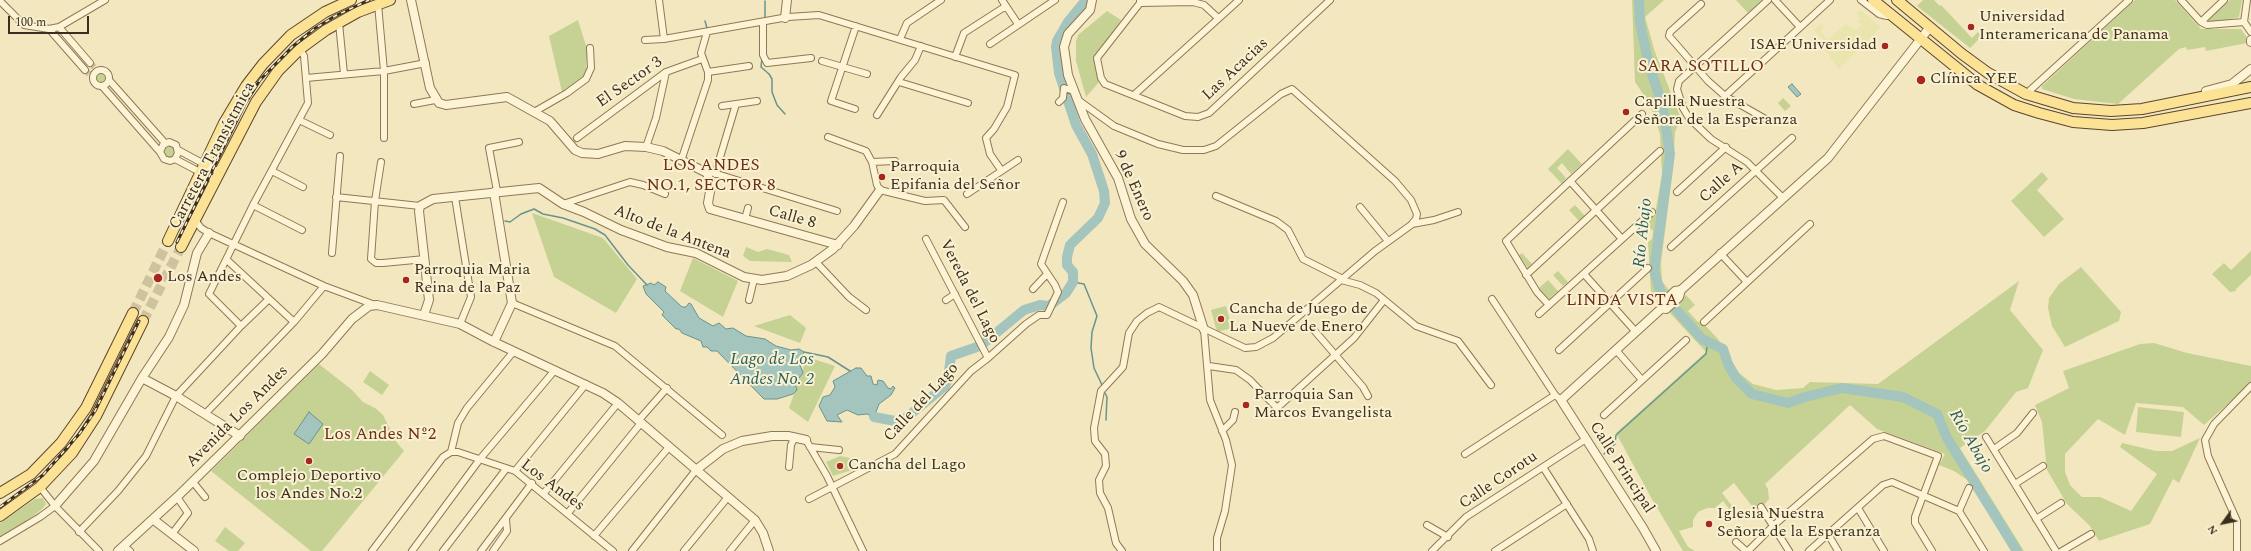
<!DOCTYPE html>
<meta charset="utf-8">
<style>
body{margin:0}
#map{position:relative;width:2251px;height:551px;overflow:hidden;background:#f3e7c0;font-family:Spectral,serif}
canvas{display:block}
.north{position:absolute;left:2203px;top:503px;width:40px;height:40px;-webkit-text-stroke:3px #f9f1d1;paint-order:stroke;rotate:237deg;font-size:11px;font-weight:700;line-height:16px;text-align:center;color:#3c2e1c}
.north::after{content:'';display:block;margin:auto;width:14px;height:18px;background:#3c2e1c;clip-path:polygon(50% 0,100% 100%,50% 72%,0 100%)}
.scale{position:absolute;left:8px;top:16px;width:81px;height:18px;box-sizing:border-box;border:2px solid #3c2e1c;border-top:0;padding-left:5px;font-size:12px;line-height:14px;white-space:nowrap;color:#3c2e1c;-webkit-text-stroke:3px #f9f1d1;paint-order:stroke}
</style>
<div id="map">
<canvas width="2251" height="551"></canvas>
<div class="north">N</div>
<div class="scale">100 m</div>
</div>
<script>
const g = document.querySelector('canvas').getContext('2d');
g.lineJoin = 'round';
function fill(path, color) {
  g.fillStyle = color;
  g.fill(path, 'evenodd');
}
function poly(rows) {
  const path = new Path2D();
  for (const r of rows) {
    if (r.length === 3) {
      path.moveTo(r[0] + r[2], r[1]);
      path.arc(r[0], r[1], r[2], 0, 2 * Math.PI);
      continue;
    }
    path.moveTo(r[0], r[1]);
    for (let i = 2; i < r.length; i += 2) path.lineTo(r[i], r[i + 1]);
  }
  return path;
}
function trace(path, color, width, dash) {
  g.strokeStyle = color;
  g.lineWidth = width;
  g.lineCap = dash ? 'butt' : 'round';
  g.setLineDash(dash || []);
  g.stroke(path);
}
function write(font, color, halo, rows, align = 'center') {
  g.font = font + ' Spectral,serif';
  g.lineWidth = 4;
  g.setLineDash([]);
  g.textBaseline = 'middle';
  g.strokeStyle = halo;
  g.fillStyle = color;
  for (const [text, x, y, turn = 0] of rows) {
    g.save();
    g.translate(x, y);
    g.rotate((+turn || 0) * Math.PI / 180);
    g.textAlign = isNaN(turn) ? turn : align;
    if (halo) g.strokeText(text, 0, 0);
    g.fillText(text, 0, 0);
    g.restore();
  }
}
fill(poly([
 [1860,10,1881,27,1839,69,1824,49,1828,44,1814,30,1821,24,1824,27,1820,31,1828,40,1846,24,1856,30,1862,25,1857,21,1860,18,1856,13]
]), '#eae4ad');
fill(poly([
 [1632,0,1664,0,1645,17,1655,52,1681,119,1675,132,1673,169,1661,263,1662,281,1671,293,1661,302,1651,292,1648,242,1652,239,1653,231,1645,223,1655,214,1662,174,1660,134,1650,104,1635,82],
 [1736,0,1762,0,1748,13],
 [1923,0,1934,0,1940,6,1941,5,1972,38,1978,32,1982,36,1970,48,1917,6],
 [2135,0,2175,0,2201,29,2241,29,2246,36,2247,43,2206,51,2205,47,2187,50,2186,47,2179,49,2118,104,2074,99,2042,89,2042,86],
 [2230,0,2242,0,2239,17,2211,23,2209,21,2208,19],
 [1107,11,1121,20,1095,59,1099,82,1086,97,1076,61,1076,41,1078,35],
 [578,20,587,49,586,74,562,92,549,36],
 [101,79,6],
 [1783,98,1791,106,1785,111,1778,103],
 [170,152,6],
 [1568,149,1582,164,1571,174,1562,163,1557,168,1566,178,1562,184,1548,169],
 [2042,172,2048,179,2037,190,2064,219,2044,237,2011,201],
 [1575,205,1585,216,1579,221,1569,210],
 [532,213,603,238,637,279,616,313,554,277],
 [746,247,758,252,767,249,789,255,792,262,750,261,743,256],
 [2251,251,2251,275,2236,289,2236,291,2230,292,2212,274,2224,263,2231,270],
 [1522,253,1532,264,1528,268,1519,255],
 [693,258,738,281,723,317,680,291],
 [2081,267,2121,312,2119,321,2065,347,2052,326,2048,308,2049,298,2059,284],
 [1558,271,1568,282,1563,286,1553,275],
 [1548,280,1558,291,1549,299,1539,288],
 [2019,281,2010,310,2043,350,2028,388,2016,392,1985,431,1960,448,2024,551,2011,551,1969,481,1954,471,1939,465,1945,454,1877,429,1850,405,1765,484,1768,489,1769,499,1763,506,1752,506,1734,483,1722,493,1736,511,1733,514,1723,501,1715,508,1707,508,1698,512,1693,520,1693,527,1679,531,1688,547,1695,551,1683,551,1653,501,1616,433,1706,352,1668,311,1686,295,1695,305,1688,311,1698,322,1702,322,1718,339,1738,372,1753,384,1776,390,1803,388,1810,382,1878,384],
 [1226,306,1232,328,1217,332,1211,310],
 [790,315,806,328,800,343,754,326],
 [2154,343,2187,353,2251,366,2251,383,2204,425,2183,407,2136,403,2125,435,2098,419,2065,454,2065,472,2070,485,2082,497,2100,497,2131,511,2157,474,2120,447,2122,443,2156,451,2172,451,2200,438,2179,483,2173,479,2150,524,2099,541,2090,526,2067,504,2047,470,2042,422,2035,405,2069,388,2063,371,2140,344],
 [807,357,835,366,808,422,789,408],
 [319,364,352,390,363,402,375,408,383,415,391,431,392,437,404,451,322,551,311,551,211,471],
 [370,371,389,385,382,395,363,382],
 [2138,407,2184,412,2181,437,2136,432],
 [840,456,850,458,852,470,833,476,826,462],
 [43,498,46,504,42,509,20,526,0,537,0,523,35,499],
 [225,527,245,543,238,551,229,551,215,541]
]), '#c6d293');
const water = poly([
 [1792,84,1801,94,1797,97,1788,87,1792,84],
 [658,282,666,287,665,291,682,307,686,307,689,303,691,304,699,318,713,326,719,323,726,329,733,328,746,336,765,339,776,346,791,350,799,349,804,352,799,362,803,373,795,383,797,390,793,394,777,399,764,399,717,351,711,351,707,347,703,347,701,341,682,333,679,329,676,329,662,315,664,312,646,294,643,286,651,283,654,285,658,282],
 [856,368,861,368,867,376,871,376,873,384,877,385,878,380,883,381,888,388,891,389,893,386,895,388,891,395,879,404,874,417,867,414,858,415,847,410,837,415,842,422,827,421,819,406,823,397,830,395,835,387,833,381,856,368],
 [309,412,323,424,309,444,294,434,309,412]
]);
fill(water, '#a4c5bd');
trace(water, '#69948d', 1);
trace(poly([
 [765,1,765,17],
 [705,21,707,28],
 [762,58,761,67,769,74,772,79,772,92,777,105,785,114],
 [505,221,510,222,521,214,534,209,543,214,563,218,595,229,605,235,628,265,647,285],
 [1073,282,1084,284,1097,316,1092,332,1091,348,1094,368,1102,385],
 [804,352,828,357,850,371],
 [1105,393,1107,397,1106,420],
 [1604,454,1615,444,1616,435,1706,354,1708,341]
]), '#69948d', 1.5);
trace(poly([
 [1639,0,1640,23,1649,65,1663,107,1670,154,1654,270,1660,291,1702,339,1723,349,1728,364,1736,378,1752,394,1788,403,1805,397,1842,388,1903,397,1937,414,1947,438,2017,551],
 [984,343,1024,310,1040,305,1049,306,1066,293,1073,282,1073,272,1067,265,1067,257,1070,245,1098,218,1105,203,1104,191,1092,154,1076,125,1059,73,1056,47,1057,41,1068,22,1086,0],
 [874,417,901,422,945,386,948,379,951,356,977,347]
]), '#a4c5bd', 10);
trace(poly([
 [90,63,95,68],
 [85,70,91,76]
]), '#cec29f', 6, [6, 3]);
trace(poly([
 [133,313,168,241],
 [143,321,181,247]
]), '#cec29f', 10, [10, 5]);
const minor = poly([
 [659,0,664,39],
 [1002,0,1018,24],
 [1140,0,1140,3,1097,58,1101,78,1105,84,1185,116,1198,117,1209,113,1330,0],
 [1768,0,1679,81,1677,89,1683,108,1689,118,1711,139,1747,162,1782,197],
 [1775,0,1800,27],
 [1861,0,1879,14,1887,16,1891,15],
 [2181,0,2201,22,2207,25,2244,22],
 [2247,0,2244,22,2251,32],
 [0,1,24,25,49,29,59,27,105,0],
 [1140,3,1193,2,1204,5,1218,18],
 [378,4,384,71,384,138],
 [1701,4,1670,32,1669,36,1708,81,1725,96,1769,121],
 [763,22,763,55,767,63,811,58],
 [2201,22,2224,0],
 [339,23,344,74],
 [59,27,90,63],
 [49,29,85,70],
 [900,39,907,23,941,0],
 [645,40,664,39,788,17,819,15,1015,75,1007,107,994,129,986,138,990,154,1001,170],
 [990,44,1055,0],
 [955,57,964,33,1006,6],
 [822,61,867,74],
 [101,78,8],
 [708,72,749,66],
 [306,78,384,71,426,63],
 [109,80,165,143],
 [899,82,968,103],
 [102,86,160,152],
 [1135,94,1239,0],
 [2026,94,2129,0],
 [1725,96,1830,0],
 [1078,100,1114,126,1158,144,1183,150,1204,150,1216,146,1281,94,1292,89,1395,181,1411,200,1417,214,1416,219,1411,225,1375,251,1273,338,1256,347,1245,348,1159,307,1147,313,1137,321,1129,333,1123,367,1101,391,1094,428,1095,441,1105,454,1106,466,1099,480,1100,493,1108,508,1116,543,1122,551],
 [1059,102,1063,98,1064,88,1074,91],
 [414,104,435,100],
 [722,106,757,101],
 [855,109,831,101,856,26],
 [534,112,567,93,586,79,591,68,590,48],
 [877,115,901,77,915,60,921,46],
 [299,120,330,135],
 [828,137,866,151,872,162,877,185,880,190,925,201,944,200,965,227],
 [577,138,666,72,702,59],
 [646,147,656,118,666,72],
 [178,150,219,172],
 [175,159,178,153,176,145,169,142,163,145,160,152,164,159,170,161,175,159,215,180],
 [681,161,708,80,708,72,701,53,707,32],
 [381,162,375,201,371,259,376,263,383,263,425,259],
 [872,162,895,161],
 [704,170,837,211],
 [272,171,303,187],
 [715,174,736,104],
 [1570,181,1622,239],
 [497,191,489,148,519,142],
 [1677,192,1726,147],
 [967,194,1018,160],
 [1216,196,1276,221,1288,230,1303,259,1343,279],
 [336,197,420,206],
 [455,197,471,297,460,324],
 [563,204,630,182,643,185,665,194],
 [253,205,302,230],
 [1360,207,1388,241],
 [745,219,748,208],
 [195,220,201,228,209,233,324,286,375,305],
 [1412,224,1434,220,1458,212],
 [926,239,988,358],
 [1671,247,1792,138],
 [332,253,340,156],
 [1720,253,1747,282],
 [227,260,294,322],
 [816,262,849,297,866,310],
 [1584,274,1636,332],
 [1526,275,1660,151],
 [1341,280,1360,285,1376,293,1416,326,1458,341,1491,385],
 [1033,289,1047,274],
 [1492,299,1555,395,1561,400],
 [749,300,754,279],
 [946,300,955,294],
 [512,303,615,346,722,435],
 [1549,305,1537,292,1506,241,1642,114],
 [1539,314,1652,212],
 [1704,322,1810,224],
 [241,326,209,294,253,205,308,103,304,56,300,49],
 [1313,329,1363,387,1368,396],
 [1204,330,1210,400,1226,440,1232,465,1225,511,1217,538,1217,551],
 [1559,350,1648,268],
 [1616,350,1642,380],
 [1209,366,1236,370,1250,380,1277,408,1354,338,1384,300],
 [205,414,294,322,324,286],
 [1604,415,1686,340],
 [638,421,667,388],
 [1222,431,1233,420,1235,412],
 [1986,437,2056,551],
 [806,440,827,476,863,551],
 [810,447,839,450],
 [1994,449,2017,433,2033,413],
 [451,452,458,423,467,408,514,351],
 [1465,454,1555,395],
 [789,467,791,445,795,437],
 [1543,467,1589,539,1593,551],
 [515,471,586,384],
 [193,482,205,497],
 [2015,484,2043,466],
 [40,487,55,506,99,551],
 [544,493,618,403],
 [809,499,895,454,971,371,988,358,1026,324,1039,315,1047,315,1058,292,1055,285,1041,264,1063,202],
 [1761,507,1789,551],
 [1858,508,1884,551],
 [1959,511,1969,488],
 [568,513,641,423],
 [2036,519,2061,503],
 [1427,525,1448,537],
 [79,532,118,491,146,456,176,396,241,326,269,299],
 [172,534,188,513,177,497],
 [1828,534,1838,551],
 [594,536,669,447],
 [0,541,40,517,55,506],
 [1736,542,1746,551],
 [124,546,130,551],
 [372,551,443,457,451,452,458,452,515,471,613,551],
 [412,551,480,459,555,370],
 [443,551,506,469],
 [481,551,532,483],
 [493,551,507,531,506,519],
 [632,551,696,470],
 [684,551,728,497],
 [730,551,755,520],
 [1432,551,1466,517,1586,439],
 [1495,551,1567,504],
 [1748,551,1773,526,1873,439,1884,436,1938,456,1915,517,1915,523,1932,551],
 [1809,551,1883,485,1892,482,1959,511,1984,551],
 [2062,551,2091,534],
 [2237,551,2237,521,2208,456,2205,440,2214,424,2251,386]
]);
const tertiary = poly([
 [411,0,430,88,439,103,446,105,507,97,550,121,575,150,582,153,598,154,625,146,646,147,663,151,707,173,711,186,708,203,710,209,838,245],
 [1092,0,1090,10,1068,34,1064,47,1068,75,1085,119,1118,178,1131,219,1145,244,1183,281,1193,295,1204,330],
 [785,18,787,0],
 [2251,40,2251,42],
 [2206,91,2232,84,2251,69],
 [494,192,512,303,494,342],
 [1662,308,1662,304,1675,291,1681,290,1828,158,1930,27],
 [424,315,429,300,419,211,420,206,433,199,539,188,563,204,584,212,621,230,667,247,696,253,744,277,762,280,787,276,811,265,833,249,854,226,880,190],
 [142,378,176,396,240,436],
 [696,470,723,449,742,441,772,436,788,436,806,440],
 [55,506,94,461,142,378,169,337,184,305,197,253,209,233],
 [154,520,194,551],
 [118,551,177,497,322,354,352,319,369,306,377,305,460,324,494,342,603,393,618,403,755,520,763,533,769,551],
 [1656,551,1643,528,1561,400,1662,308,1666,309,1679,297,1681,290]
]);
const primary = poly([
 [1873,0,1978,85,2014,105,2039,113,2073,122,2112,125,2143,123,2251,103],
 [1897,0,1962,54,1988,73,2026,94,2073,108,2111,111,2142,109,2251,87],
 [168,241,224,123,246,86,263,64,291,35,325,12,351,0],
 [181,247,256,102,278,71,300,49,326,30,358,12,390,0],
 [0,493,31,474,61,443,86,408,133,313],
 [0,516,40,487,72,453,96,416,143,321]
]);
trace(minor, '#8f7856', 8);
trace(tertiary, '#8f7856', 10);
trace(primary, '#5c452b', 12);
trace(minor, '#fdf4d5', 6);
trace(tertiary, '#fdf4d5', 8);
trace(primary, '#fbe294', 10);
const rail = poly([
 [177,242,245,104,260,80,292,47,314,29,335,16,369,0],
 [0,507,43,475,80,433,95,411,139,321]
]);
trace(rail, '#3c2e1c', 3);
trace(rail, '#f9f1d1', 1.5, [4.5]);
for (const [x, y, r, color] of [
 [1971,27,4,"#a5271f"],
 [1885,46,4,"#a5271f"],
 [1921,80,5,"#a5271f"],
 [1626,112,4,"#a5271f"],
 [882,177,4,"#a5271f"],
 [158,278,5,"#a5271f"],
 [406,280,4,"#a5271f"],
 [1221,319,4,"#a5271f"],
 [1246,405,4,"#a5271f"],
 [309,461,4,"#a5271f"],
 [840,466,4,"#a5271f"],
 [1709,524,4,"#a5271f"]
]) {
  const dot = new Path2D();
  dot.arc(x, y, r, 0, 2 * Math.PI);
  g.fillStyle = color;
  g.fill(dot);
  trace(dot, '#f9f1d1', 1.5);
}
write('16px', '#3c2e1c', '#f9f1d1', [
 ["Universidad",1979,18],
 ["Interamericana de Panama",1979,36],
 ["ISAE Universidad",1877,46,"right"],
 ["Clínica YEE",1930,80],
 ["Capilla Nuestra",1634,103],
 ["Señora de la Esperanza",1634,121],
 ["Parroquia",890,168],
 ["Epifania del Señor",890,186],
 ["Parroquia Maria",414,271],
 ["Reina de la Paz",414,289],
 ["Los Andes",167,278],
 ["Cancha de Juego de",1229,310],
 ["La Nueve de Enero",1229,328],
 ["Parroquia San",1254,396],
 ["Marcos Evangelista",1254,414],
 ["Cancha del Lago",848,466],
 ["Complejo Deportivo",309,477,"center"],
 ["los Andes No.2",309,495,"center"],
 ["Iglesia Nuestra",1717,515],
 ["Señora de la Esperanza",1717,533]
], 'left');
write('16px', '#3c2e1c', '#f9f1d1', [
 ["Las Acacias",1236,70,-43],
 ["El Sector 3",630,83,-35],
 ["Carretera Transístmica",213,156,-62],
 ["Calle A",1722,183,-42],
 ["9 de Enero",1133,186,66],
 ["Calle 8",792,218,16],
 ["Alto de la Antena",672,233,21],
 ["Vereda del Lago",969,292,63],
 ["Calle del Lago",922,403,-47],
 ["Avenida Los Andes",238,417,-45],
 ["Calle Principal",1621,468,57],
 ["Calle Corotu",1499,481,-34],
 ["Los Andes",552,486,37]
]);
write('17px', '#6e2f16', '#f9f1d1', [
 ["SARA SOTILLO",1701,68],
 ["LOS ANDES",711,167],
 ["NO.1, SECTOR 8",711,187],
 ["LINDA VISTA",1622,302],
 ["Los Andes Nº2",380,436]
]);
write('italic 17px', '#295e5e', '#f9f1d1', [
 ["Río Abajo",1644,233,-84],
 ["Lago de Los",772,361],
 ["Andes No. 2",772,381],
 ["Río Abajo",1970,442,60]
]);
</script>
